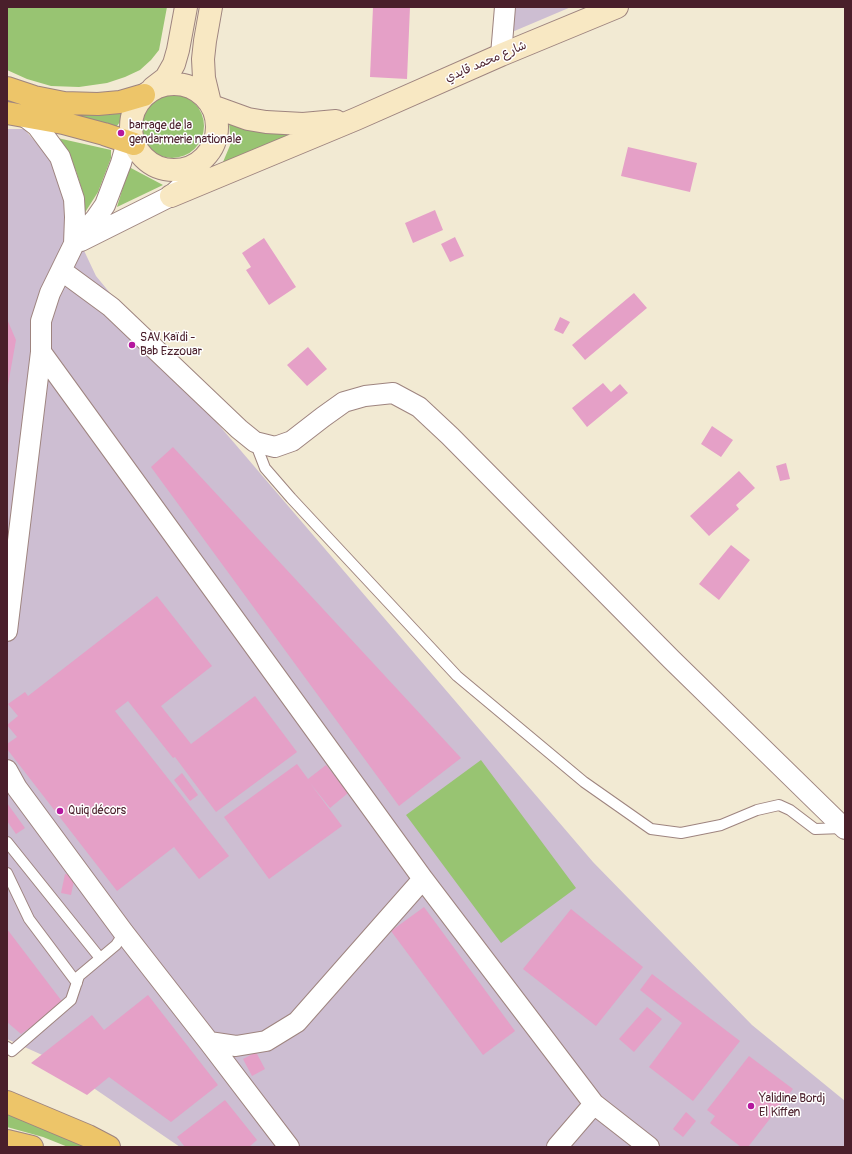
<!DOCTYPE html>
<meta charset="utf-8">
<style>
body{margin:0}
#map{position:relative;width:852px;height:1154px;overflow:hidden;background:#f2ead3;font-family:Pangolin,sans-serif}
canvas{display:block}
.frame{position:absolute;inset:0;border:8px solid #4a1f2b;pointer-events:none}
</style>
<div id="map">
<canvas width="852" height="1154"></canvas>
<div class="frame"></div>
</div>
<script>
const g = document.querySelector('canvas').getContext('2d');
g.lineJoin = 'round';
function fill(path, color) {
  g.fillStyle = color;
  g.fill(path, 'evenodd');
}
function poly(rows) {
  const path = new Path2D();
  for (const r of rows) {
    if (r.length === 3) {
      path.moveTo(r[0] + r[2], r[1]);
      path.arc(r[0], r[1], r[2], 0, 2 * Math.PI);
      continue;
    }
    path.moveTo(r[0], r[1]);
    for (let i = 2; i < r.length; i += 2) path.lineTo(r[i], r[i + 1]);
  }
  return path;
}
function trace(path, color, width, dash) {
  g.strokeStyle = color;
  g.lineWidth = width;
  g.lineCap = dash ? 'butt' : 'round';
  g.setLineDash(dash || []);
  g.stroke(path);
}
function write(font, color, halo, rows, align = 'center') {
  g.font = font + ' Pangolin,"Playpen Sans Arabic",sans-serif';
  g.lineWidth = 3;
  g.setLineDash([]);
  g.textBaseline = 'middle';
  g.strokeStyle = halo;
  g.fillStyle = color;
  for (const [text, x, y, turn = 0] of rows) {
    g.save();
    g.translate(x, y);
    g.rotate((+turn || 0) * Math.PI / 180);
    g.textAlign = isNaN(turn) ? turn : align;
    if (halo) g.strokeText(text, 0, 0);
    g.fillText(text, 0, 0);
    g.restore();
  }
}
fill(poly([
 [507,7,571,7,505,35],
 [7,129,24,129,50,158,70,221,96,276,218,424,593,862,752,1025,845,1101,845,1147,180,1147,51,1059,7,1039]
]), '#cdbed2');
fill(poly([
 [7,7,167,7,159,50,151,60,140,70,125,77,107,83,79,87,51,86,27,79,7,70],
 [172,126,32],
 [7,96,123,109,120,122,116,127,7,105],
 [229,123,246,130,294,135,236,161,223,162,231,143],
 [53,137,111,150,111,158,98,192,84,214,82,190,76,171,67,151],
 [129,167,163,185,117,207],
 [481,760,576,888,501,943,406,815],
 [7,1112,90,1147,68,1147,43,1137,7,1127]
]), '#98c472');
fill(poly([
 [373,7,410,7,407,79,370,77],
 [628,147,697,163,690,192,621,176],
 [435,210,443,230,413,243,405,223],
 [455,237,464,256,450,262,441,244],
 [264,238,296,287,269,305,246,270,251,267,242,253],
 [634,293,647,308,585,360,572,345],
 [560,317,570,322,563,334,554,330],
 [7,319,16,340,8,385,7,385],
 [308,347,327,369,307,386,287,365],
 [603,383,611,392,620,384,628,393,587,427,572,408],
 [712,426,733,440,721,457,701,444],
 [173,447,461,758,399,806,151,467],
 [786,463,790,479,780,481,776,466],
 [739,471,755,488,736,505,739,509,709,536,690,516],
 [731,545,750,560,719,600,699,584],
 [157,596,212,666,161,706,191,744,255,696,297,752,216,812,175,757,173,758,128,701,115,711,229,856,199,879,174,847,117,891,7,749,7,744,17,737,7,725,18,716,8,704,25,692,28,696],
 [297,764,308,779,326,765,348,793,330,808,310,783,342,826,269,879,224,817],
 [182,773,198,795,190,801,174,780],
 [7,803,25,828,16,834,7,821],
 [65,874,75,876,71,895,61,893],
 [424,907,515,1031,483,1055,391,931],
 [571,909,643,967,596,1026,523,969],
 [7,929,64,1004,21,1034,7,1022],
 [652,974,740,1041,693,1101,649,1067,682,1023,640,990],
 [148,995,218,1085,171,1122,109,1077,87,1095,31,1063,92,1015,104,1030],
 [647,1007,662,1019,634,1052,619,1039],
 [256,1052,265,1069,252,1076,243,1059],
 [749,1056,793,1089,748,1147,741,1147,710,1123,715,1116,707,1110],
 [225,1100,257,1140,249,1147,185,1147,177,1137],
 [686,1112,696,1121,683,1137,673,1129]
]), '#e5a0c7');
const service = poly([
 [255,442,265,468,291,498,457,676,584,782,651,829,681,833,721,825,757,810,779,805,790,810,815,829,843,828],
 [7,842,100,958],
 [7,873,29,919,77,983],
 [7,1047,12,1051,71,1000,79,976,116,945,124,933]
]);
const minor = poly([
 [501,55,505,7],
 [24,116,37,126,60,157,74,199,75,217,74,244],
 [81,241,171,196,184,184,208,153],
 [62,271,111,307,239,429,255,442,275,447,292,441,323,417,344,402,365,396,393,393,419,407,450,436,672,660,845,829],
 [41,352,423,879,594,1104,649,1147],
 [7,631,41,352,41,321,50,293,74,244,96,218,105,205,121,163,131,128],
 [7,770,17,788,124,933,209,1042,289,1147],
 [209,1042,236,1046,266,1041,297,1022,423,879],
 [557,1147,594,1104]
]);
const secondary = poly([
 [174,127,43],
 [153,88,166,78,174,64,178,50,186,7],
 [210,103,204,78,203,59,205,41,211,7],
 [212,106,248,119,266,122,303,124,336,121],
 [171,196,356,119,501,55,617,7]
]);
const motorway = poly([
 [7,88,34,97,64,103,98,104,120,102,144,95],
 [7,113,63,123,104,134,134,144],
 [7,1102,88,1136,109,1147],
 [7,1141,32,1147]
]);
trace(service, '#9e847f', 12);
trace(minor, '#9e847f', 22);
trace(secondary, '#9e847f', 24);
trace(motorway, '#9e847f', 24);
trace(service, '#fff', 10);
trace(minor, '#fff', 20);
trace(secondary, '#f8e8c3', 22);
trace(motorway, '#edc569', 22);
for (const [x, y, r, color] of [
 [121,133,4,"#b5179e"],
 [132,345,4,"#b5179e"],
 [60,811,4,"#b5179e"],
 [751,1106,4,"#b5179e"]
]) {
  const dot = new Path2D();
  dot.arc(x, y, r, 0, 2 * Math.PI);
  g.fillStyle = color;
  g.fill(dot);
  trace(dot, '#fff', 1.5);
}
write('12px', '#4a1f2b', '#fff', [
 ["شارع محمد قايدي",486,62,-23]
]);
write('12px', '#4a1f2b', '#fff', [
 ["barrage de la",129,126],
 ["gendarmerie nationale",129,140],
 ["SAV Kaïdi -",140,338],
 ["Bab Ezzouar",140,352],
 ["Quiq décors",68,811],
 ["Yalidine Bordj",759,1099],
 ["El Kiffen",759,1113]
], 'left');
</script>
